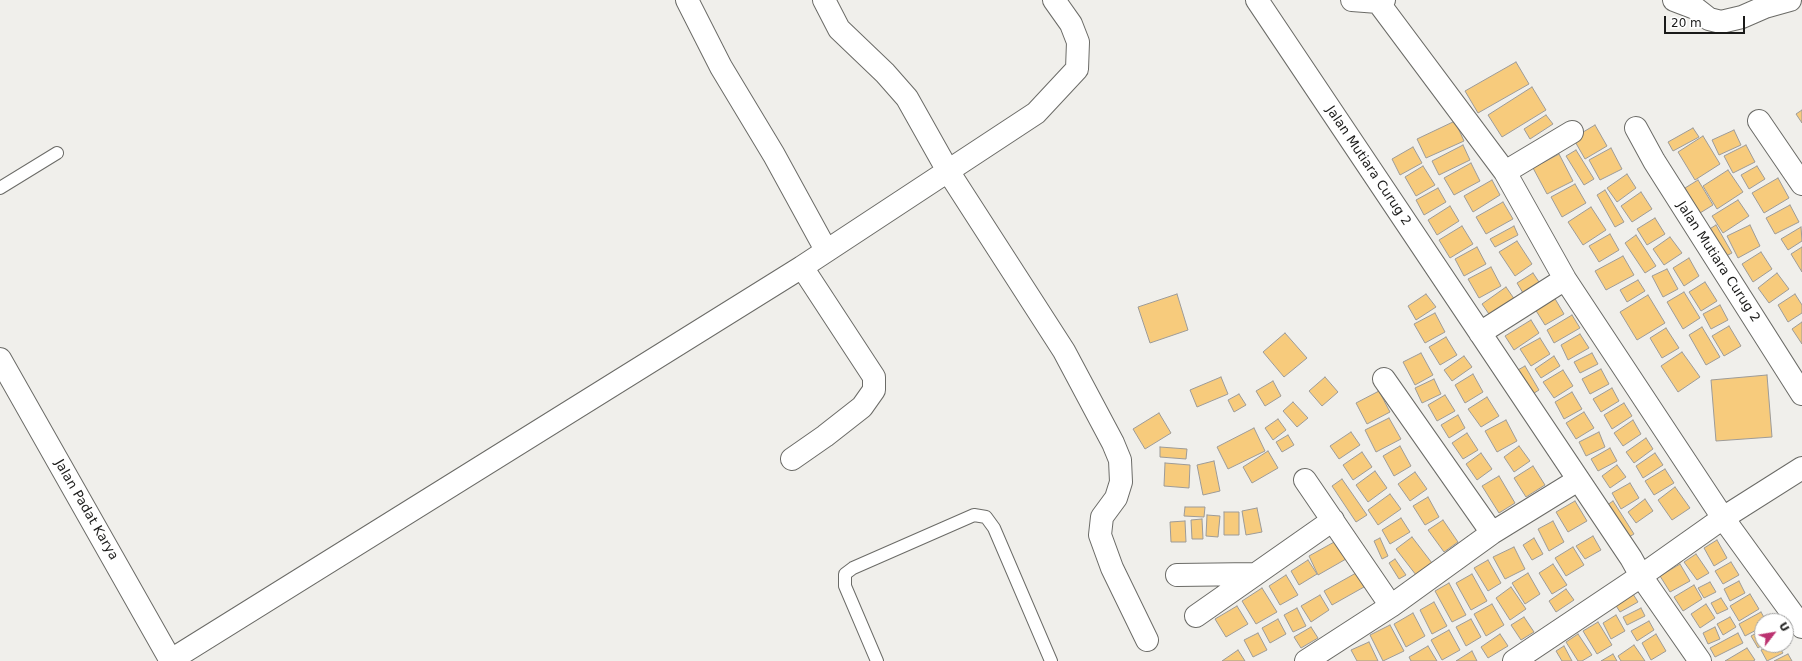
<!DOCTYPE html>
<style>
body{margin:0}
#map{position:relative;width:1802px;height:661px;overflow:hidden;background:#f0efeb;font-family:"DejaVu Sans",sans-serif}
canvas{display:block}
.north{position:absolute;left:1754px;top:613px;width:40px;height:40px;box-sizing:border-box;background:#fff;border:1px solid #a3a3a3;border-radius:50%;rotate:59deg;font-size:11px;font-weight:700;line-height:16px;text-align:center;color:#1a1a19}
.north::after{content:'';display:block;margin:auto;width:14px;height:18px;background:#bb3270;clip-path:polygon(50% 0,100% 100%,50% 72%,0 100%)}
.scale{position:absolute;left:1664px;top:16px;width:81px;height:18px;box-sizing:border-box;border:2px solid #1a1a19;border-top:0;padding-left:5px;font-size:12px;line-height:14px;white-space:nowrap;color:#1a1a19;-webkit-text-stroke:3px #fff;paint-order:stroke}
</style>
<div id="map">
<canvas width="1802" height="661"></canvas>
<div class="north">U</div>
<div class="scale">20 m</div>
</div>
<script>
const g = document.querySelector('canvas').getContext('2d');
g.lineJoin = 'round';
function fill(path, color) {
  g.fillStyle = color;
  g.fill(path, 'evenodd');
}
function poly(rows) {
  const path = new Path2D();
  for (const r of rows) {
    path.moveTo(r[0], r[1]);
    for (let i = 2; i < r.length; i += 2) path.lineTo(r[i], r[i + 1]);
  }
  return path;
}
function trace(path, color, width, dash) {
  g.strokeStyle = color;
  g.lineWidth = width;
  g.lineCap = dash ? 'butt' : 'round';
  g.setLineDash(dash || []);
  g.stroke(path);
}
function write(font, color, halo, rows, align = 'center') {
  g.font = font + ' "DejaVu Sans",sans-serif';
  g.lineWidth = 4;
  g.setLineDash([]);
  g.textBaseline = 'middle';
  g.strokeStyle = halo;
  g.fillStyle = color;
  for (const [text, x, y, turn = 0] of rows) {
    g.save();
    g.translate(x, y);
    g.rotate((+turn || 0) * Math.PI / 180);
    g.textAlign = isNaN(turn) ? turn : align;
    if (halo) g.strokeText(text, 0, 0);
    g.fillText(text, 0, 0);
    g.restore();
  }
}
const building = poly([
 [1516,62,1529,84,1478,113,1465,91,1516,62],
 [1532,87,1546,110,1502,137,1488,115,1532,87],
 [1802,110,1802,123,1796,114,1802,110],
 [1546,115,1553,124,1530,139,1524,129,1546,115],
 [1455,121,1464,141,1426,158,1417,139,1455,121],
 [1595,125,1607,146,1585,159,1573,138,1595,125],
 [1693,128,1699,137,1673,151,1668,142,1693,128],
 [1734,130,1741,145,1719,155,1712,140,1734,130],
 [1703,136,1720,164,1695,180,1678,152,1703,136],
 [1463,145,1470,160,1439,175,1432,161,1463,145],
 [1746,145,1755,162,1733,173,1724,156,1746,145],
 [1413,147,1422,163,1400,175,1392,159,1413,147],
 [1611,148,1622,169,1600,180,1589,160,1611,148],
 [1576,150,1594,179,1584,185,1566,156,1576,150],
 [1559,154,1573,181,1547,194,1533,168,1559,154],
 [1471,163,1480,181,1454,195,1444,178,1471,163],
 [1423,166,1435,185,1416,196,1405,177,1423,166],
 [1757,166,1765,179,1749,189,1741,175,1757,166],
 [1728,170,1743,192,1717,209,1703,186,1728,170],
 [1627,174,1636,188,1617,202,1607,188,1627,174],
 [1778,178,1789,198,1764,213,1752,193,1778,178],
 [1492,180,1500,195,1473,212,1464,196,1492,180],
 [1698,180,1713,205,1700,213,1685,188,1698,180],
 [1575,184,1586,203,1562,217,1551,197,1575,184],
 [1438,188,1446,202,1424,215,1416,200,1438,188],
 [1605,190,1624,222,1615,227,1597,195,1605,190],
 [1641,192,1652,209,1632,222,1621,206,1641,192],
 [1738,200,1749,216,1723,233,1712,216,1738,200],
 [1503,202,1513,219,1486,234,1476,217,1503,202],
 [1790,205,1799,222,1775,234,1766,218,1790,205],
 [1450,206,1459,221,1437,235,1428,220,1450,206],
 [1591,207,1606,230,1583,245,1568,222,1591,207],
 [1655,218,1665,234,1647,245,1637,229,1655,218],
 [1716,225,1732,253,1724,257,1708,230,1716,225],
 [1750,225,1760,246,1738,258,1727,236,1750,225],
 [1462,226,1473,244,1450,258,1439,240,1462,226],
 [1514,226,1518,235,1495,247,1490,239,1514,226],
 [1801,227,1802,241,1788,250,1781,239,1801,227],
 [1610,234,1619,250,1599,262,1589,246,1610,234],
 [1636,235,1656,266,1645,273,1625,243,1636,235],
 [1670,237,1682,253,1664,265,1653,249,1670,237],
 [1517,241,1532,264,1515,276,1499,252,1517,241],
 [1477,247,1486,264,1464,276,1455,259,1477,247],
 [1802,247,1802,272,1791,254,1802,247],
 [1761,252,1772,269,1753,282,1742,264,1761,252],
 [1623,256,1634,275,1606,290,1595,271,1623,256],
 [1689,258,1699,276,1684,286,1673,268,1689,258],
 [1491,267,1501,286,1479,298,1468,279,1491,267],
 [1667,269,1678,289,1663,297,1652,276,1667,269],
 [1533,273,1539,282,1523,293,1517,283,1533,273],
 [1777,273,1789,289,1769,303,1758,288,1777,273],
 [1638,280,1645,291,1627,302,1620,290,1638,280],
 [1705,282,1717,301,1701,311,1689,292,1705,282],
 [1506,287,1515,300,1491,317,1482,304,1506,287],
 [1684,292,1700,318,1683,329,1667,302,1684,292],
 [1177,294,1188,330,1150,343,1138,307,1177,294],
 [1426,294,1436,307,1416,320,1408,306,1426,294],
 [1795,294,1802,305,1802,313,1788,322,1778,305,1795,294],
 [1648,295,1665,323,1637,340,1620,312,1648,295],
 [1554,297,1564,314,1545,325,1535,309,1554,297],
 [1720,305,1728,320,1711,329,1703,314,1720,305],
 [1435,313,1445,332,1425,343,1414,324,1435,313],
 [1572,315,1580,328,1554,343,1547,330,1572,315],
 [1531,320,1539,333,1514,350,1505,336,1531,320],
 [1802,322,1802,344,1792,329,1802,322],
 [1729,326,1741,346,1724,356,1712,336,1729,326],
 [1702,327,1720,357,1706,365,1689,335,1702,327],
 [1666,328,1679,348,1662,358,1650,338,1666,328],
 [1285,333,1307,358,1284,377,1263,352,1285,333],
 [1580,334,1589,348,1568,360,1561,345,1580,334],
 [1446,337,1457,355,1440,365,1429,347,1446,337],
 [1540,338,1550,354,1531,366,1520,349,1540,338],
 [1682,352,1700,377,1678,392,1661,366,1682,352],
 [1421,353,1433,375,1415,385,1403,362,1421,353],
 [1592,353,1598,364,1580,373,1574,362,1592,353],
 [1464,356,1472,367,1452,381,1444,370,1464,356],
 [1554,356,1560,366,1541,378,1535,369,1554,356],
 [1525,366,1539,390,1531,395,1516,371,1525,366],
 [1601,369,1609,384,1590,394,1582,379,1601,369],
 [1563,370,1573,386,1554,398,1543,382,1563,370],
 [1473,374,1483,392,1465,403,1455,385,1473,374],
 [1767,375,1772,437,1716,441,1711,380,1767,375],
 [1221,377,1228,394,1197,407,1190,390,1221,377],
 [1325,377,1338,392,1322,406,1309,391,1325,377],
 [1434,379,1441,394,1422,403,1415,388,1434,379],
 [1273,381,1281,396,1265,406,1256,391,1273,381],
 [1612,388,1619,401,1601,412,1593,399,1612,388],
 [1379,391,1390,412,1367,424,1356,403,1379,391],
 [1572,392,1582,409,1564,419,1555,402,1572,392],
 [1239,394,1246,405,1234,412,1228,400,1239,394],
 [1445,395,1455,411,1437,421,1428,405,1445,395],
 [1487,397,1499,416,1481,427,1468,409,1487,397],
 [1293,402,1308,418,1297,427,1283,411,1293,402],
 [1624,403,1632,416,1612,429,1604,415,1624,403],
 [1584,412,1594,428,1576,439,1566,423,1584,412],
 [1159,413,1171,433,1145,449,1133,429,1159,413],
 [1458,415,1465,428,1449,438,1441,425,1458,415],
 [1389,418,1401,439,1376,452,1365,430,1389,418],
 [1278,419,1286,430,1273,440,1265,428,1278,419],
 [1506,420,1517,441,1497,452,1485,431,1506,420],
 [1633,420,1641,434,1623,446,1614,433,1633,420],
 [1254,428,1265,451,1228,469,1217,447,1254,428],
 [1351,432,1360,445,1339,459,1330,446,1351,432],
 [1599,432,1605,447,1586,456,1579,442,1599,432],
 [1467,433,1478,450,1463,459,1452,443,1467,433],
 [1288,435,1294,445,1282,452,1276,442,1288,435],
 [1646,438,1653,449,1634,463,1626,452,1646,438],
 [1400,446,1411,466,1394,476,1383,456,1400,446],
 [1519,446,1530,461,1514,472,1504,457,1519,446],
 [1160,447,1187,449,1186,459,1160,457,1160,447],
 [1610,448,1617,461,1598,471,1591,459,1610,448],
 [1268,451,1278,468,1252,483,1243,467,1268,451],
 [1362,452,1372,467,1353,480,1343,465,1362,452],
 [1481,453,1492,469,1477,480,1466,464,1481,453],
 [1655,453,1663,465,1643,478,1636,466,1655,453],
 [1214,461,1220,491,1203,495,1197,465,1214,461],
 [1165,463,1190,465,1189,488,1164,486,1165,463],
 [1617,465,1626,477,1610,488,1602,476,1617,465],
 [1533,466,1545,485,1526,497,1514,478,1533,466],
 [1665,469,1674,483,1654,495,1645,481,1665,469],
 [1375,471,1387,488,1368,502,1356,485,1375,471],
 [1415,472,1427,489,1410,501,1398,484,1415,472],
 [1499,476,1515,503,1499,513,1482,486,1499,476],
 [1342,479,1367,515,1356,522,1332,486,1342,479],
 [1630,483,1639,498,1621,509,1612,493,1630,483],
 [1675,487,1690,508,1672,520,1658,500,1675,487],
 [1390,494,1401,509,1378,525,1368,510,1390,494],
 [1428,497,1439,517,1425,525,1413,506,1428,497],
 [1645,499,1653,511,1636,523,1628,512,1645,499],
 [1575,501,1587,521,1568,532,1556,512,1575,501],
 [1613,501,1634,534,1620,542,1600,510,1613,501],
 [1185,507,1205,507,1204,517,1184,516,1185,507],
 [1257,508,1262,532,1246,535,1242,511,1257,508],
 [1224,512,1239,512,1239,535,1224,535,1224,512],
 [1207,515,1220,516,1218,537,1206,536,1207,515],
 [1401,518,1410,532,1390,544,1382,530,1401,518],
 [1202,519,1203,539,1192,539,1191,520,1202,519],
 [1443,520,1458,542,1444,552,1428,530,1443,520],
 [1185,521,1186,542,1171,542,1170,522,1185,521],
 [1553,521,1564,542,1549,551,1538,529,1553,521],
 [1593,536,1601,550,1585,559,1576,546,1593,536],
 [1412,537,1432,563,1416,575,1396,549,1412,537],
 [1380,538,1388,556,1382,559,1374,541,1380,538],
 [1534,538,1543,554,1532,560,1523,545,1534,538],
 [1717,540,1727,558,1714,566,1704,548,1717,540],
 [1336,541,1346,559,1318,575,1309,556,1336,541],
 [1514,547,1525,569,1505,579,1493,557,1514,547],
 [1573,547,1584,565,1566,576,1555,558,1573,547],
 [1696,554,1709,573,1697,580,1684,562,1696,554],
 [1395,559,1406,575,1399,579,1389,563,1395,559],
 [1308,560,1317,574,1299,585,1291,571,1308,560],
 [1488,560,1501,583,1488,591,1474,568,1488,560],
 [1731,562,1739,575,1723,584,1715,571,1731,562],
 [1553,564,1567,585,1552,594,1539,573,1553,564],
 [1680,564,1690,581,1670,592,1660,576,1680,564],
 [1356,573,1364,587,1332,605,1324,591,1356,573],
 [1528,573,1540,594,1525,604,1512,583,1528,573],
 [1472,574,1487,601,1471,610,1456,583,1472,574],
 [1286,575,1298,595,1280,605,1269,586,1286,575],
 [1739,581,1745,593,1730,601,1724,589,1739,581],
 [1710,582,1716,592,1704,598,1698,588,1710,582],
 [1449,583,1466,615,1452,622,1435,591,1449,583],
 [1694,585,1702,599,1683,611,1674,597,1694,585],
 [1511,587,1526,609,1510,620,1496,598,1511,587],
 [1262,588,1277,612,1256,624,1242,601,1262,588],
 [1566,589,1574,600,1556,612,1549,601,1566,589],
 [1633,594,1638,602,1620,612,1615,604,1633,594],
 [1750,594,1759,609,1739,621,1730,606,1750,594],
 [1320,595,1329,610,1311,622,1301,606,1320,595],
 [1721,598,1728,609,1717,614,1711,603,1721,598],
 [1434,602,1447,626,1432,634,1420,610,1434,602],
 [1492,604,1504,625,1486,636,1474,614,1492,604],
 [1706,604,1715,618,1700,628,1691,614,1706,604],
 [1237,606,1248,624,1226,637,1215,619,1237,606],
 [1297,608,1306,626,1293,632,1284,615,1297,608],
 [1641,608,1645,616,1627,625,1623,617,1641,608],
 [1761,612,1766,621,1762,621,1762,627,1745,636,1739,624,1761,612],
 [1413,613,1425,636,1406,647,1394,624,1413,613],
 [1616,615,1625,631,1611,639,1603,623,1616,615],
 [1524,617,1534,632,1521,640,1511,625,1524,617],
 [1730,617,1736,627,1723,635,1717,624,1730,617],
 [1278,619,1286,634,1270,643,1262,628,1278,619],
 [1471,619,1481,637,1466,646,1456,627,1471,619],
 [1649,621,1654,630,1637,641,1631,631,1649,621],
 [1598,622,1612,645,1597,654,1583,631,1598,622],
 [1390,625,1404,651,1383,661,1370,635,1390,625],
 [1311,627,1318,638,1301,648,1294,637,1311,627],
 [1715,627,1720,639,1708,644,1703,633,1715,627],
 [1449,630,1460,650,1442,660,1431,640,1449,630],
 [1762,630,1762,645,1758,648,1751,636,1762,630],
 [1258,633,1267,650,1253,657,1244,640,1258,633],
 [1738,633,1743,643,1715,657,1710,648,1738,633],
 [1500,634,1508,646,1488,658,1481,647,1500,634],
 [1578,634,1592,655,1582,661,1578,661,1566,642,1578,634],
 [1656,634,1666,651,1651,660,1642,643,1656,634],
 [1369,642,1378,661,1357,661,1351,650,1369,642],
 [1634,645,1645,661,1621,661,1618,656,1634,645],
 [1771,645,1778,645,1783,653,1767,661,1761,650,1771,645],
 [1428,646,1437,661,1411,661,1409,657,1428,646],
 [1564,646,1572,661,1562,661,1556,651,1564,646],
 [1747,648,1755,660,1753,661,1725,661,1747,648],
 [1238,650,1245,661,1222,661,1238,650],
 [1472,651,1477,661,1456,661,1472,651],
 [1613,654,1617,661,1601,661,1613,654],
 [1788,654,1792,661,1774,661,1788,654]
]);
fill(building, '#f7cb7c');
trace(building, '#9d9b98', 1);
const service = poly([
 [0,188,57,153],
 [877,661,845,586,845,574,853,568,974,515,986,517,994,528,1051,661]
]);
const minor = poly([
 [687,0,721,67,774,155,826,250],
 [824,0,839,29,885,73,907,98,948,171,1064,351,1113,443,1120,460,1121,482,1116,498,1102,517,1100,535,1112,568,1147,640],
 [1257,0,1631,558,1641,576,1723,518,1802,468],
 [1352,0,1378,2,1384,0],
 [1674,0,1695,8,1709,19,1721,22,1742,17,1765,7,1790,0],
 [1378,2,1505,172,1565,279,1723,518,1802,627],
 [1759,121,1802,184],
 [1636,128,1654,161,1802,394],
 [1505,172,1572,132],
 [1480,333,1565,279],
 [1384,379,1492,533],
 [792,459,825,436,862,407,874,390,874,377,802,267],
 [1305,480,1391,606],
 [1177,575,1254,574],
 [1196,616,1333,520],
 [171,660,802,267,1036,113,1077,69,1078,42,1071,24,1054,0],
 [1306,661,1391,606,1492,533,1578,480],
 [1514,661,1641,576,1700,661]
]);
const tertiary = poly([
 [0,359,171,661]
]);
trace(service, '#6b6b67', 14);
trace(minor, '#6b6b67', 24);
trace(tertiary, '#6b6b67', 24);
trace(service, '#fff', 12);
trace(minor, '#fff', 22);
trace(tertiary, '#fff', 22);
write('13px', '#1a1a19', '#fff', [
 ["Jalan Mutiara Curug 2",1368,166,56],
 ["Jalan Mutiara Curug 2",1718,262,57],
 ["Jalan Padat Karya",86,510,60]
]);
</script>
